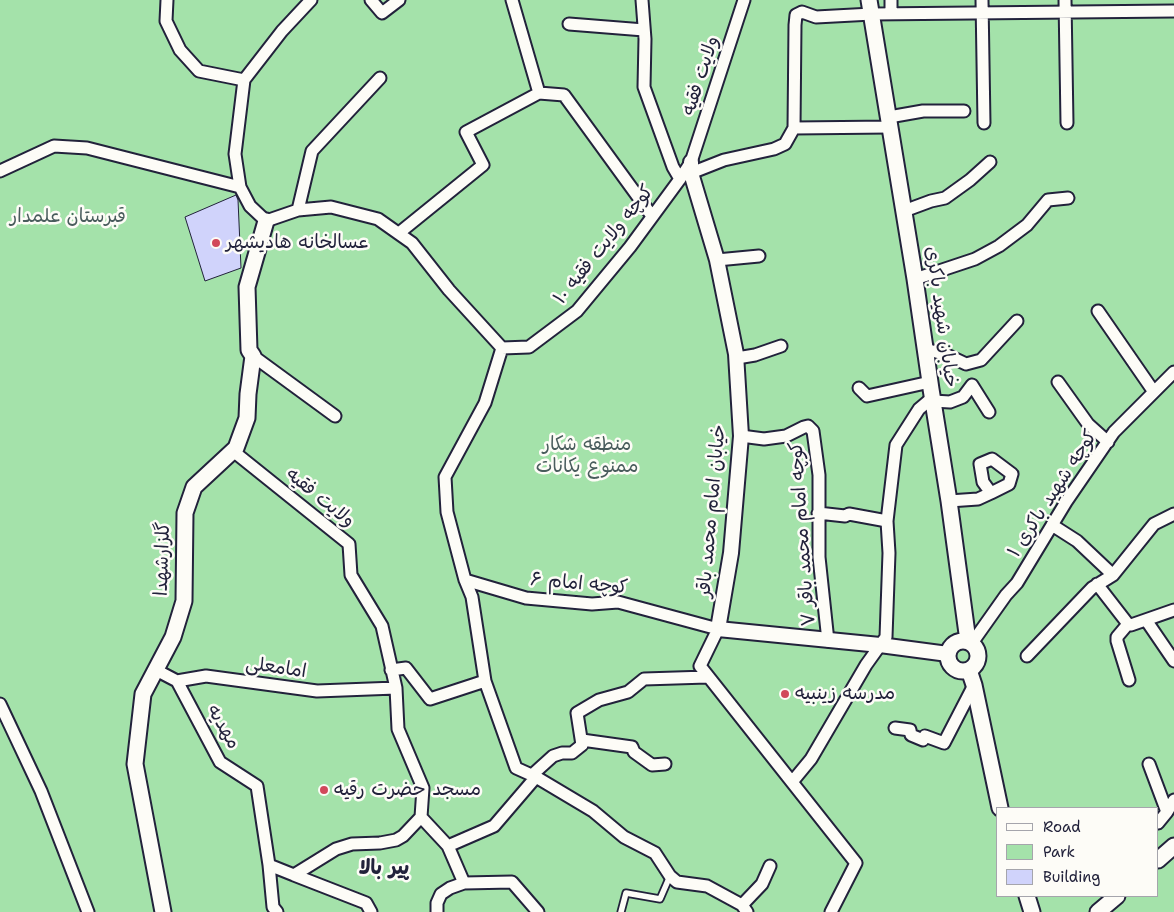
<!DOCTYPE html>
<meta charset="utf-8">
<style>
body{margin:0}
#map{position:relative;width:1174px;height:912px;overflow:hidden;background:#f4f4f8;font-family:"Shantell Sans",sans-serif}
canvas{display:block}
.legend{position:absolute;left:996px;top:807px;width:162px;height:90px;box-sizing:border-box;background:#fdfcf7;border:1px solid #a5a5ac;margin:0;padding:6px 9px;list-style:none;font-size:15px;color:#22223b}
.legend li{display:flex;align-items:center;gap:10px;height:25px}
.legend b{width:25px;border:1px solid #a5a5ac}
</style>
<div id="map">
<canvas width="1174" height="912"></canvas>
<ul class="legend">
<li><b style="height:6px;background:#fdfcf7"></b>Road</li>
<li><b style="height:14px;background:#a4e2aa"></b>Park</li>
<li><b style="height:14px;background:#d0d3fb"></b>Building</li>
</ul>
</div>
<script>
const g = document.querySelector('canvas').getContext('2d');
g.lineJoin = 'round';
function fill(path, color) {
  g.fillStyle = color;
  g.fill(path, 'evenodd');
}
function poly(rows) {
  const path = new Path2D();
  for (const r of rows) {
    if (r.length === 3) {
      path.moveTo(r[0] + r[2], r[1]);
      path.arc(r[0], r[1], r[2], 0, 2 * Math.PI);
      continue;
    }
    path.moveTo(r[0], r[1]);
    for (let i = 2; i < r.length; i += 2) path.lineTo(r[i], r[i + 1]);
  }
  return path;
}
function trace(path, color, width, dash) {
  g.strokeStyle = color;
  g.lineWidth = width;
  g.lineCap = dash ? 'butt' : 'round';
  g.setLineDash(dash || []);
  g.stroke(path);
}
function write(font, color, halo, rows, align = 'center') {
  g.font = font + ' "Shantell Sans","Playpen Sans Arabic",sans-serif';
  g.lineWidth = 5;
  g.setLineDash([]);
  g.textBaseline = 'middle';
  g.strokeStyle = halo;
  g.fillStyle = color;
  for (const [text, x, y, turn = 0] of rows) {
    g.save();
    g.translate(x, y);
    g.rotate((+turn || 0) * Math.PI / 180);
    g.textAlign = isNaN(turn) ? turn : align;
    if (halo) g.strokeText(text, 0, 0);
    g.fillText(text, 0, 0);
    g.restore();
  }
}
fill(poly([
 [0,0,1174,0,1174,912,0,912],
 [998,808,1158,808,1158,896,998,896]
]), '#a4e2aa');
const building = poly([
 [236,195,238,200,241,268,205,281,185,217,236,195]
]);
fill(building, '#d0d3fb');
trace(building, '#22223b', 1);
const service = poly([
 [621,912,626,893,660,899,670,876]
]);
const minor = poly([
 [167,0,166,21,180,50,199,71,244,80,235,154,240,187,250,206,266,221,298,210,331,207,378,219,412,243,449,290,502,348,529,347,577,311,630,247,680,179,691,162,744,0],
 [371,0,382,13,399,0],
 [512,0,539,93,564,95,652,216],
 [642,0,645,39,644,87,673,167,680,179],
 [891,0,891,14],
 [982,0,984,123],
 [1065,0,1067,123],
 [569,24,644,30],
 [244,80,282,31,311,0],
 [889,117,923,111,964,111],
 [794,128,890,127],
 [0,171,54,146,87,148,240,187],
 [691,173,724,160,774,149,785,144,794,128,795,25,796,15,802,12,816,17,872,14,1174,11],
 [298,210,312,151,380,78],
 [904,211,931,201,945,198,970,180,990,162],
 [399,233,483,165,466,132,539,93],
 [717,260,759,256],
 [915,279,975,259,999,246,1027,225,1048,200,1068,198],
 [1098,311,1154,392],
 [502,348,485,403,445,477,447,512,465,580,472,597,485,681,516,768,536,777,593,811,624,837,655,853,670,876,677,882,707,886,742,905,747,912],
 [925,349,947,355,966,364,981,360,1017,321],
 [253,356,335,416],
 [737,358,755,355,781,346],
 [1058,382,1088,424,1108,442],
 [859,388,867,396,930,382],
 [933,401,950,402,963,397,972,385,989,412],
 [741,436,764,439,786,436,804,427,808,426,813,431,819,475,819,557,828,641],
 [233,451,349,544,351,575,382,626,396,688,398,729,423,788,421,817,448,846],
 [949,501,978,499,991,493,1009,484,1012,474,992,459,980,464,983,482,991,493],
 [818,513,845,516,849,514,887,521],
 [1052,525,1077,541,1113,575],
 [465,580,526,598,592,604,618,602,718,629,700,666,856,863,831,912],
 [1097,584,1128,624,1131,625,1174,610],
 [1146,620,1174,661],
 [1128,624,1117,637,1117,641,1129,680],
 [972,643,1006,595,1017,583,1066,502,1114,432,1174,372],
 [1027,656,1092,588,1113,575,1154,524,1174,514],
 [156,670,177,681,206,676,317,691,396,688],
 [391,670,406,668,430,699,485,681],
 [177,681,220,762,257,786,269,865],
 [0,704,41,791,88,912],
 [895,728,910,730,911,735,923,740,925,736,944,743,974,685],
 [582,740,632,747,634,752,652,765,665,764],
 [1149,764,1167,812],
 [532,775,553,756,562,753,572,753,582,745,577,713,599,700,628,692,644,679,707,677],
 [792,782,811,759,866,665,886,637,889,553,887,521,896,445,919,409,932,398],
 [1158,823,1167,812,1174,800],
 [294,875,366,903,371,912],
 [464,883,448,846,494,826,536,777],
 [742,905,762,884,770,866],
 [277,912,273,907,269,865,294,875,336,849,352,844,380,843,396,840,403,836,421,817],
 [437,912,437,903,441,894,450,888,464,883,512,882,538,912]
]);
const tertiary = poly([
 [691,162,691,173,717,260,736,354,741,436,731,553,718,629,880,645,948,654]
]);
const secondary = poly([
 [869,0,915,279,931,389,949,501,968,641],
 [963,656,15],
 [969,670,974,685,1000,808],
 [1158,860,1174,846],
 [1027,896,1032,912],
 [163,912,135,764,143,694,173,637,184,601,185,513,194,487,236,448,247,418,248,394,253,356,249,350,247,287,266,221],
 [1098,912,1117,896]
]);
trace(service, '#22223b', 9);
trace(minor, '#22223b', 15);
trace(tertiary, '#22223b', 18);
trace(secondary, '#22223b', 19);
trace(service, '#fdfcf7', 5.5);
trace(minor, '#fdfcf7', 11);
trace(tertiary, '#fdfcf7', 14);
trace(secondary, '#fdfcf7', 15);
for (const [x, y, r, color] of [
 [216,243,5,"#d1495b"],
 [785,694,5,"#d1495b"],
 [324,790,5,"#d1495b"]
]) {
  const dot = new Path2D();
  dot.arc(x, y, r, 0, 2 * Math.PI);
  g.fillStyle = color;
  g.fill(dot);
  trace(dot, '#fdfcf7', 2);
}
write('19px', '#22223b', '#fdfcf7', [
 ["ولایت فقیه",701,76,-72],
 ["کوچه ولایت فقیه ۱۰",604,245,-51],
 ["خیابان شهید باکری",941,317,82],
 ["کوچه شهید باکری ۱",1053,494,-57],
 ["ولایت فقیه",320,498,39],
 ["خیابان امام محمد باقر",712,511,-85],
 ["کوچه امام محمد باقر ۷",803,534,-94],
 ["گلزارشهدا",163,559,-88],
 ["کوچه امام ۶",579,584,5],
 ["امامعلی",276,668,8],
 ["مهدیه",223,727,60]
]);
write('19px', '#495c5c', '#fdfcf7', [
 ["قبرستان علمدار",68,217],
 ["منطقه شکار",587,445],
 ["ممنوع یکانات",587,467]
]);
write('19px', '#22223b', '#fdfcf7', [
 ["عسالخانه هادیشهر",226,243],
 ["مدرسه زینبیه",795,694],
 ["مسجد حضرت رقیه",334,790]
], 'left');
write('bold 20px', '#22223b', '#fdfcf7', [
 ["پیر بالا",384,869]
]);
</script>
